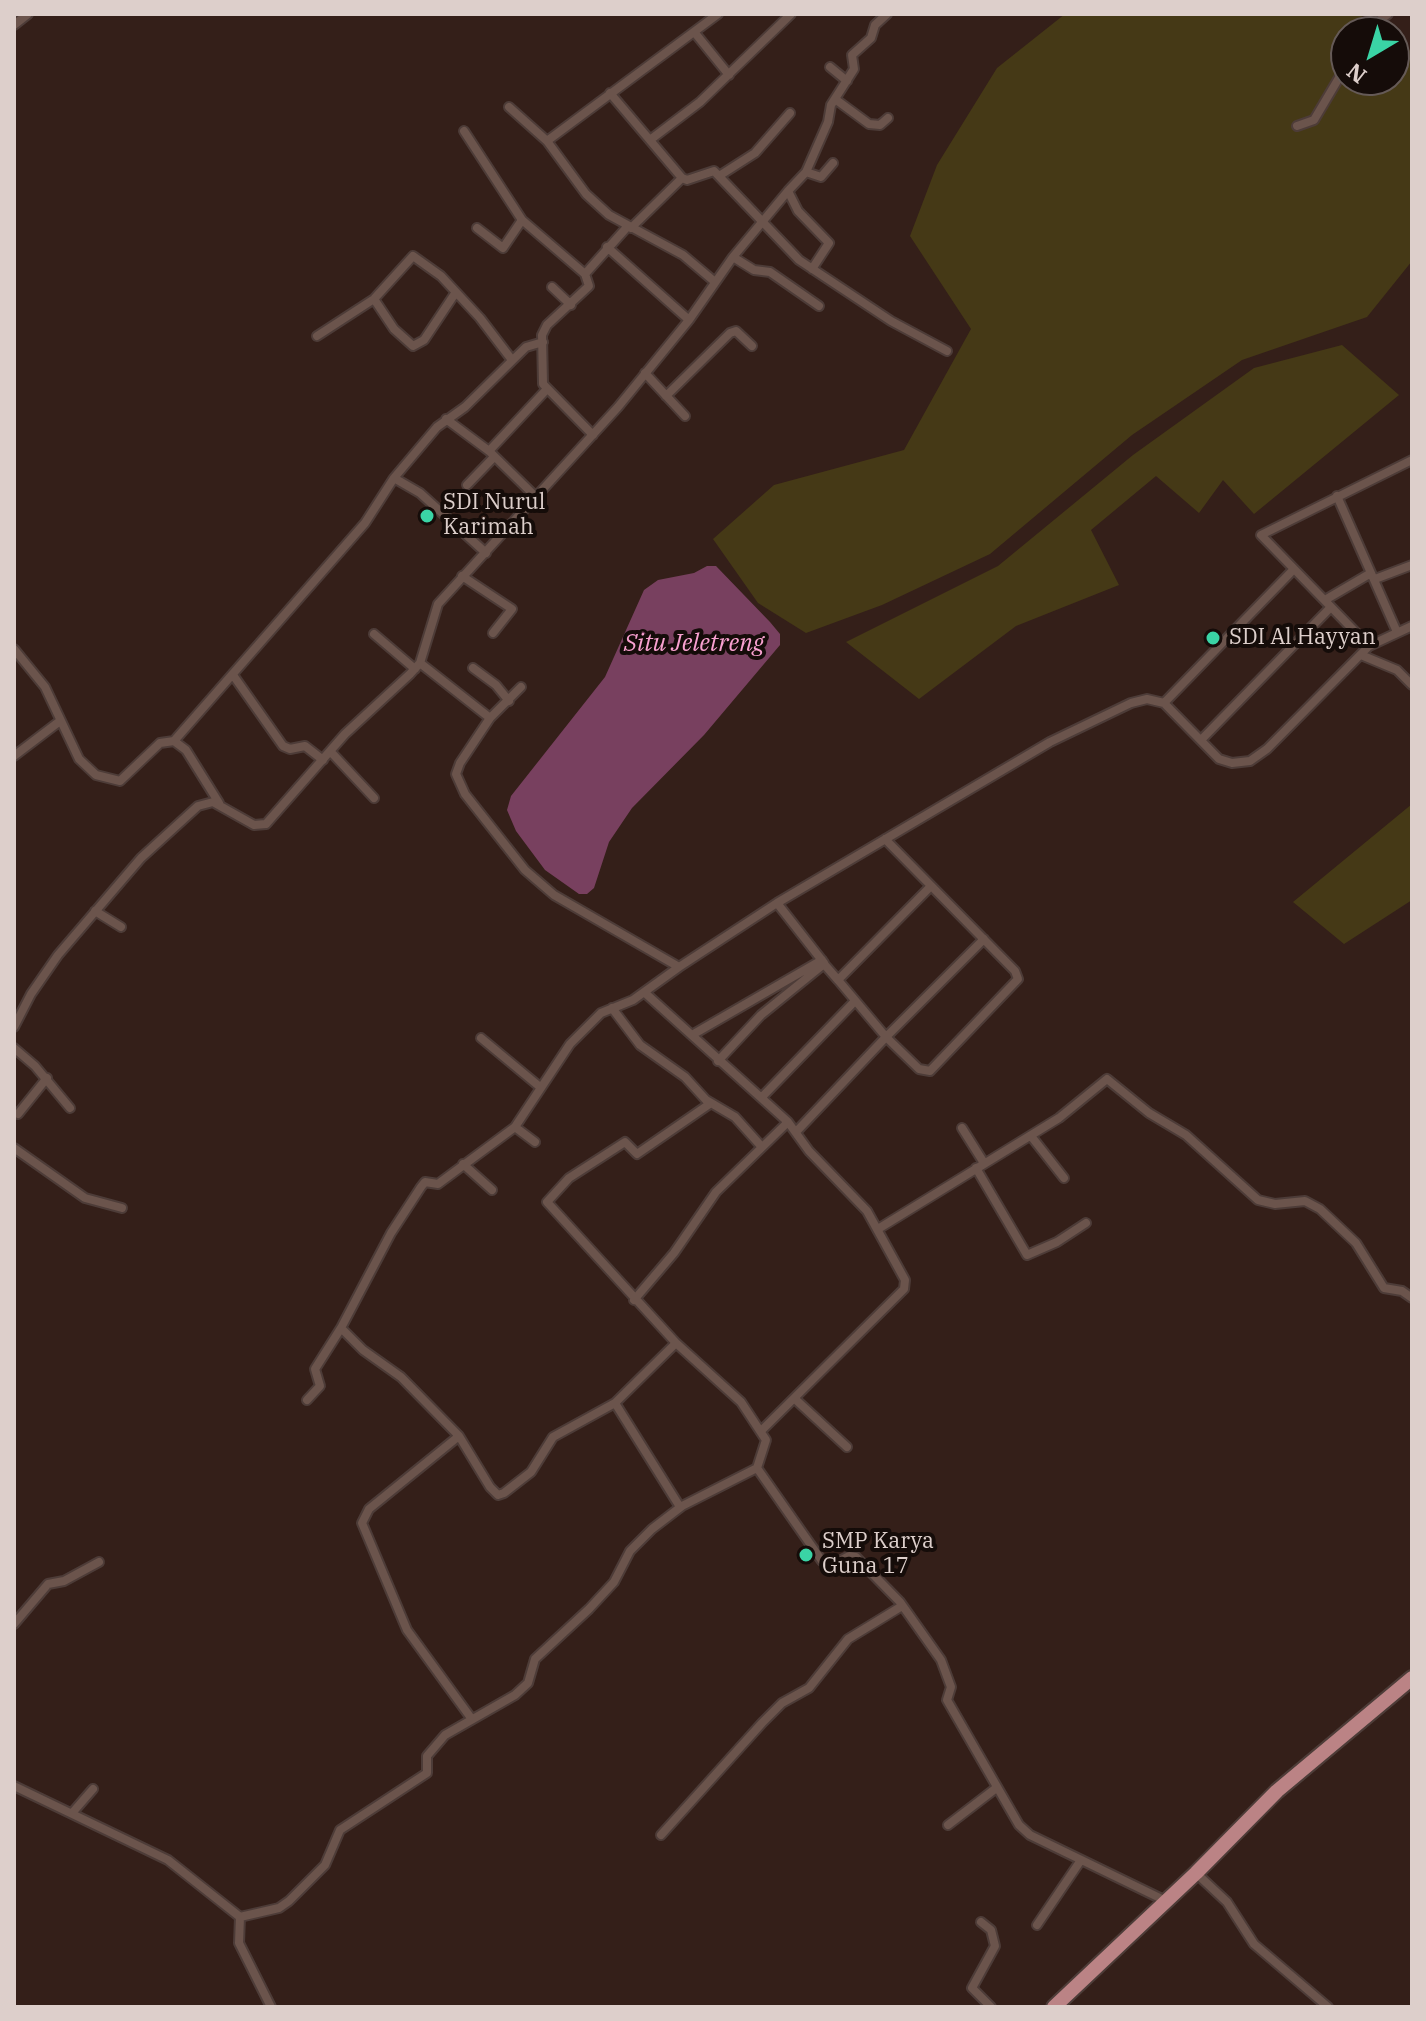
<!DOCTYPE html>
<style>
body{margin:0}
#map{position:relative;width:1426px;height:2021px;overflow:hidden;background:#341f19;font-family:"IBM Plex Serif",serif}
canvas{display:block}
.frame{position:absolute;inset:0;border:16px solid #ddcfcb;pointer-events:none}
.north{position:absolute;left:1330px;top:16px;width:80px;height:80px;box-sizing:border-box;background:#150c09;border:2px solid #655a57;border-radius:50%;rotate:218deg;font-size:22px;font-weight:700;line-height:32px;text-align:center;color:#ddcfcb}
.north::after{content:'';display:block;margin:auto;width:28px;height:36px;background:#3ad4a5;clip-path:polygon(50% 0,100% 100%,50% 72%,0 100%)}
</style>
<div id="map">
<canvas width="1426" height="2021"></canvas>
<div class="frame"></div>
<div class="north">N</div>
</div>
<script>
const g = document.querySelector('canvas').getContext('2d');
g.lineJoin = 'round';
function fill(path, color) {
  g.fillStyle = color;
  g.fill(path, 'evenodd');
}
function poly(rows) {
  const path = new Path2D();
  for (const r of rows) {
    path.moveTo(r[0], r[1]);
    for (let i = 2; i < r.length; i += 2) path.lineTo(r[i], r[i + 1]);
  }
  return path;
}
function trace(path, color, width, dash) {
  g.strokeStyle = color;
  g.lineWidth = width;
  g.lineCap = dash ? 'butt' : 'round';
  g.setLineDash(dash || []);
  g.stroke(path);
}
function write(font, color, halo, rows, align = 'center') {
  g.font = font + ' "IBM Plex Serif",serif';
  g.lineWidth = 8;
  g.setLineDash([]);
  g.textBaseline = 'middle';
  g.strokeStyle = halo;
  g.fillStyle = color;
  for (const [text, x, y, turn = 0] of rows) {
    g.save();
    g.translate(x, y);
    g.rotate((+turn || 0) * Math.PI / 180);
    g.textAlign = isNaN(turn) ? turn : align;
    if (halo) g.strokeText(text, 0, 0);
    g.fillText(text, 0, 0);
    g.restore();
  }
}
fill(poly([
 [1065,14,1359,14,1381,32,1346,32,1346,80,1394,80,1394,43,1412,51,1412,261,1367,317,1242,360,1132,435,990,554,882,605,806,633,758,603,713,539,774,485,904,450,971,329,910,236,937,165,997,68],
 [1342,345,1399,395,1254,514,1223,480,1199,513,1156,476,1091,530,1119,585,1016,626,919,699,846,642,998,566,1133,455,1254,368],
 [1412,804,1412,900,1344,944,1293,902]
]), '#453916');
fill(poly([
 [707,566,716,566,770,622,780,634,780,645,704,735,632,808,609,842,594,888,587,894,579,894,545,870,516,831,507,810,511,796,605,677,644,590,658,580,694,573]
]), '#78405f');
const street = poly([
 [14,25,28,14],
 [1364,32,1388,14],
 [695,33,729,75],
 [830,67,847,81],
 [610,93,682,178,687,180,714,171,799,260,891,321,947,351],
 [835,99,869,124,880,125,888,118],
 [509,107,547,141,586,194,609,215,683,255,715,282],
 [1297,126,1314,120,1346,66],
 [464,131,522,220,585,274],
 [650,140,700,102,791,14],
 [547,141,718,14],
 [806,172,828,122,831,105,854,69,852,55,871,38,875,25,887,14],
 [719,176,755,153,790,113],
 [788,191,798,211,829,243,812,269],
 [477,228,503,248,522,220],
 [631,228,682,178],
 [607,247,689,320],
 [733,257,754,270,770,272,819,306],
 [552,287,571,305],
 [374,299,394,329,413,346,424,340,456,292],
 [317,336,374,299,413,256,441,276,480,318,512,360],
 [645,373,685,416],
 [666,396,730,333,736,331,752,346],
 [446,419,489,451,536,497],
 [593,435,543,384,542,335,547,325,589,286,585,274,628,226],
 [489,451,547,389],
 [394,478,420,493,486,553],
 [467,485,494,457],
 [1337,496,1397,632],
 [462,576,512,609,493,633],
 [1375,579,1412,565],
 [1325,600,1371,573],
 [374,634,415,669],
 [1369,646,1261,535,1412,460],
 [14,649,45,687,79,759,96,775,120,781,160,743,174,741,186,750,219,803],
 [1361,655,1397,670,1412,685],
 [420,663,490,718],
 [473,668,496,685,509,701],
 [233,675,283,746,290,749,305,746,323,760],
 [521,687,490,718,460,763,456,774,465,794,525,870,554,895,679,967,633,1000,601,1013,570,1044,515,1127,535,1142],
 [1164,703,1294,569],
 [1202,739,1330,608],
 [174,741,365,523,394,478,437,427,465,407,526,347,543,342],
 [330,751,374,798],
 [14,756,60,721],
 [777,903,824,963],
 [95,911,121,927],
 [679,967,777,903,1050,742,1131,703,1147,699,1164,703,1219,759,1232,763,1250,761,1267,749,1369,646,1412,626],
 [838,980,886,1037,984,939],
 [644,992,788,1122,809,1151,867,1211,905,1280,904,1289,761,1431],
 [612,1008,640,1045,685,1077,706,1100,735,1117,761,1146],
 [14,1027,31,994,58,955,141,858,198,806,213,802,254,825,266,824,345,734,410,674,420,663,438,604,618,407,689,320,733,257,788,191,806,172,821,177,833,163],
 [692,1035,822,960],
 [481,1038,540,1087],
 [14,1048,35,1066,70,1108],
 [718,1061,761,1015,824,964,838,980,931,886],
 [762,1097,854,1002],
 [711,1103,637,1154,625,1142,569,1178,547,1202,676,1343,741,1402,766,1440,757,1468,822,1561,832,1565,849,1556,856,1557,900,1602,941,1660,951,1687,947,1700,1019,1825,1030,1835,1166,1901],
 [18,1114,47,1078],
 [962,1128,984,1163],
 [796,1132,886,1037,919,1069,930,1071,1018,979,1015,971,885,839],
 [1031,1136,1064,1178],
 [14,1148,85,1198,122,1208],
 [463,1164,492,1190],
 [976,1168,1027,1255,1057,1242,1086,1223],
 [878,1229,1059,1118,1107,1079,1149,1113,1186,1135,1258,1200,1275,1204,1305,1201,1320,1209,1356,1243,1384,1288,1402,1291,1412,1298],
 [634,1300,674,1253,716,1192,788,1122],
 [795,1399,847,1447],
 [307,1400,320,1386,315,1369,341,1328],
 [615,1403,680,1507],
 [459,1436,490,1487,498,1495,504,1493,531,1472,553,1437,615,1403,676,1343],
 [14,1624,48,1584,64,1581,99,1562],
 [471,1718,407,1630,362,1523,369,1509,459,1436,401,1377,363,1350,341,1328,391,1233,421,1187,425,1182,438,1184,515,1127],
 [14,1786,168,1860,240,1917,239,1943,271,2007],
 [73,1812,93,1789],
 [948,1825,995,1789],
 [661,1835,762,1723,782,1703,809,1688,848,1639,902,1606],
 [1196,1873,1227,1902,1254,1944,1328,2007],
 [240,1917,279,1908,289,1901,325,1865,340,1830,427,1773,427,1756,445,1735,515,1695,528,1683,535,1659,589,1609,614,1582,630,1551,652,1529,682,1506,757,1468],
 [981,1922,991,1930,995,1946,972,1988,991,2007],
 [1037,1925,1081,1860]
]);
const primary = poly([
 [1054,2007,1196,1873,1277,1791,1412,1678]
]);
trace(street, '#4d3c38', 12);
trace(primary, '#4d3c38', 18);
trace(street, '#6b544c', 8);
trace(primary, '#bb8385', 14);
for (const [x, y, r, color] of [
 [427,516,8,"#3ad4a5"],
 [1213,638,8,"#3ad4a5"],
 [806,1555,8,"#3ad4a5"]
]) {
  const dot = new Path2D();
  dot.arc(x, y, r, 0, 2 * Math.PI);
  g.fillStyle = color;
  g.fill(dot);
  trace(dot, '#150c09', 3);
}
write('22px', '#ddcfcb', '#150c09', [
 ["SDI Nurul",443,503],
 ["Karimah",443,528],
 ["SDI Al Hayyan",1229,638],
 ["SMP Karya",822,1542],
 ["Guna 17",822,1567]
], 'left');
write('italic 24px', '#f9a1d0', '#150c09', [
 ["Situ Jeletreng",694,644]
]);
</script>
